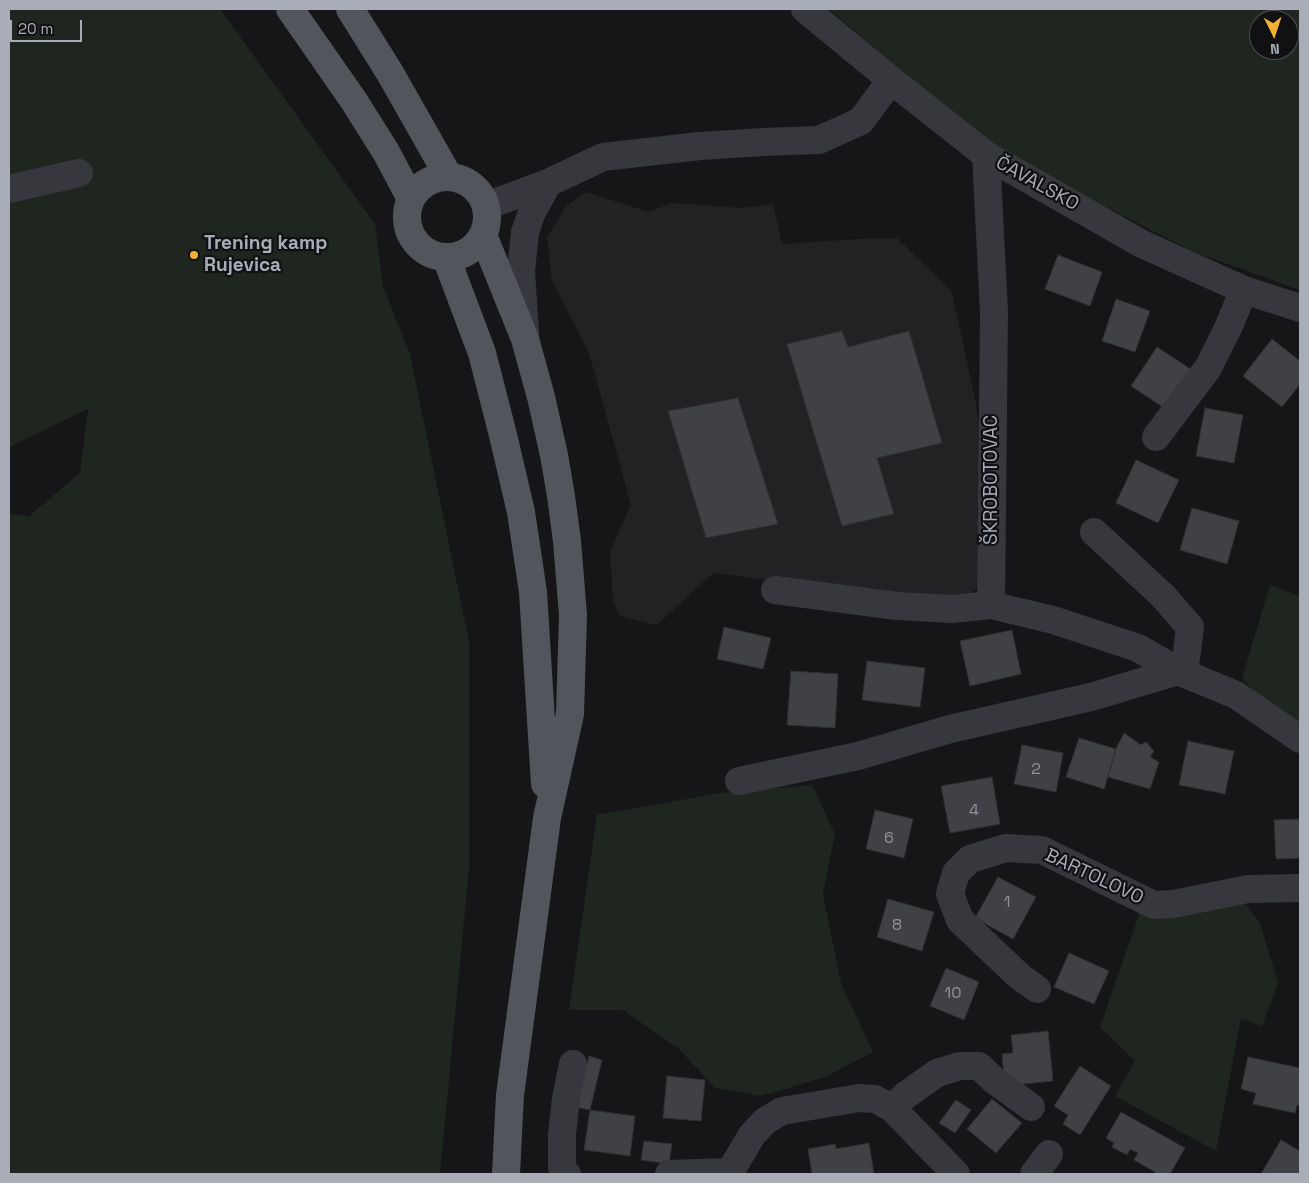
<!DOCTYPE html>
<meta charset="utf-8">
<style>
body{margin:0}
#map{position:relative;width:1309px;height:1183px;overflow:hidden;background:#161618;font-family:"Space Grotesk",sans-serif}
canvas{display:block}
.frame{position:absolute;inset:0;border:10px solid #a8adb8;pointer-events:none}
.north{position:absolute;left:1249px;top:10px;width:50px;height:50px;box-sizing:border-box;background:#111113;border:1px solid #4d4f55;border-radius:50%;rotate:176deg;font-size:14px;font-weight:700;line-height:20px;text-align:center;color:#a8adb8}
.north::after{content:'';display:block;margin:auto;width:18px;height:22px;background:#f2b134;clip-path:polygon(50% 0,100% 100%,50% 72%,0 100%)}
.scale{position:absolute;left:10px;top:20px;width:72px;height:22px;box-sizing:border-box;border:2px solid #a8adb8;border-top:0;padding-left:6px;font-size:15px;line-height:18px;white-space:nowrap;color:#a8adb8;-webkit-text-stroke:4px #111113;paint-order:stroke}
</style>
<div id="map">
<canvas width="1309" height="1183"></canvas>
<div class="frame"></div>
<div class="north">N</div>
<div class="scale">20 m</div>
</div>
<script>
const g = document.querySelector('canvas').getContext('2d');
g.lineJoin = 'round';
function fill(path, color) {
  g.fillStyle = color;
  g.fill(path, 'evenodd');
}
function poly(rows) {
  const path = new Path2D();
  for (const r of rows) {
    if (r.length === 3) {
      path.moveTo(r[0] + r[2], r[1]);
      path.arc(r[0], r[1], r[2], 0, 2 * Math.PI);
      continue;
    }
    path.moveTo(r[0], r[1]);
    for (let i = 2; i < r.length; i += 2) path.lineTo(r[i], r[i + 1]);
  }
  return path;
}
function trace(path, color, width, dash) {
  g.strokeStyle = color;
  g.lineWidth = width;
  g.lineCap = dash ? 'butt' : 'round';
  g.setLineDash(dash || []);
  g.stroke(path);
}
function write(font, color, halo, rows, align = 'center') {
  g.font = font + ' "Space Grotesk",sans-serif';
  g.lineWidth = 4.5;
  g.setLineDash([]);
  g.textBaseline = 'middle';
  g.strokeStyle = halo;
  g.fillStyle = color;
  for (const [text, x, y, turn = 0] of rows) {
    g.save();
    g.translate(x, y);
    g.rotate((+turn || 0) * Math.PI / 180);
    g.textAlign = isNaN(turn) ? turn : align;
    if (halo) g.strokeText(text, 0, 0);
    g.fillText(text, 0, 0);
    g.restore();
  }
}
fill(poly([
 [586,192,649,212,672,203,741,208,773,204,782,244,860,239,897,238,952,292,976,404,985,471,985,582,971,593,927,600,713,573,657,625,619,616,613,600,610,551,631,505,589,353,552,281,547,238,566,206]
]), '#222225');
fill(poly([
 [9,9,220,9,375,224,383,286,410,354,469,642,469,868,440,1174,9,1174,9,514,29,516,80,473,88,409,9,447],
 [829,9,1300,9,1300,290,1194,252,991,148],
 [1259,20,1289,20,1289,50,1259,50],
 [1270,585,1300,596,1300,728,1277,718,1242,678],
 [812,785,835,834,823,894,841,983,873,1052,825,1077,761,1096,715,1088,680,1050,623,1010,569,1010,597,815,720,793],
 [1244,902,1260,923,1278,983,1262,1026,1241,1018,1216,1151,1115,1096,1135,1061,1100,1027,1141,909]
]), '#1e261f');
const building = poly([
 [1058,255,1102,272,1090,306,1045,289,1058,255],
 [1116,299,1150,311,1135,352,1102,341,1116,299],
 [842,331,848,347,909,331,942,443,877,458,894,514,842,526,787,344,842,331],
 [1272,339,1300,361,1300,384,1282,407,1243,376,1272,339],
 [1157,347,1198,374,1172,413,1131,386,1157,347],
 [738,398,778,524,706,538,668,411,738,398],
 [1205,408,1243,415,1234,463,1196,456,1205,408],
 [1136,460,1179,480,1158,523,1116,503,1136,460],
 [1192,508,1239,521,1227,564,1180,550,1192,508],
 [724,627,771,638,763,669,717,659,724,627],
 [1012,630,1021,674,970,686,960,641,1012,630],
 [867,661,925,668,920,707,862,700,867,661],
 [791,671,838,674,835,728,787,725,791,671],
 [1124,733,1141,745,1146,742,1154,751,1150,757,1159,762,1150,789,1108,777,1116,749,1124,733],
 [1079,738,1116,749,1104,789,1066,777,1079,738],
 [1188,741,1234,751,1225,794,1179,785,1188,741],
 [1022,745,1063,753,1056,792,1014,784,1022,745],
 [992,777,1000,824,950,833,941,786,992,777],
 [875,810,913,819,904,858,866,849,875,810],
 [1300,819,1300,858,1276,859,1274,820,1300,819],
 [998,877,1036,897,1013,939,975,918,998,877],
 [888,899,934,912,922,951,877,937,888,899],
 [1069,953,1109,971,1094,1004,1054,987,1069,953],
 [946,968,979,982,964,1020,930,1006,946,968],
 [1048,1031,1053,1081,1005,1086,1002,1054,1013,1053,1011,1035,1048,1031],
 [589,1056,602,1060,590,1110,576,1107,589,1056],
 [1248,1057,1300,1068,1300,1106,1297,1105,1295,1113,1253,1104,1256,1093,1241,1089,1248,1057],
 [1080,1066,1111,1086,1080,1135,1063,1124,1068,1115,1054,1106,1080,1066],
 [667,1076,705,1080,701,1121,663,1118,667,1076],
 [992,1099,1022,1123,996,1153,967,1129,992,1099],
 [956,1100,971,1110,955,1133,939,1123,956,1100],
 [590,1110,635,1116,630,1156,584,1150,590,1110],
 [1121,1112,1185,1148,1170,1174,1153,1174,1155,1172,1134,1160,1138,1153,1130,1149,1127,1155,1112,1147,1114,1143,1106,1138,1121,1112],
 [1281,1140,1300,1151,1300,1174,1261,1174,1281,1140],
 [644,1141,672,1144,669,1164,641,1160,644,1141],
 [869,1143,874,1174,812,1174,808,1149,835,1144,836,1149,869,1143]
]);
fill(building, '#404145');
trace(building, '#303034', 1);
trace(poly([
 [805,9,891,80,986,155,1142,244,1244,290,1300,308],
 [986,155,994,312,991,605,1053,620,1138,648,1178,671,1236,695,1300,739],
 [9,189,79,173],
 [486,206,548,183,603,157,700,146,763,142,819,140,861,121,891,80],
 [525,332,521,271,525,232,532,212,548,183],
 [1156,437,1208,368,1228,328,1244,290],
 [775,590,897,606,952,609,991,605],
 [739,781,858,756,950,729,1091,697,1178,671,1186,659,1190,627,1163,596,1094,532],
 [1037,989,1019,976,960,920,950,894,956,873,970,859,1006,848,1042,850,1154,905,1173,904,1248,889,1300,888],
 [892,1108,906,1095,937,1073,960,1066,979,1066,995,1081,1031,1107],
 [567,1174,563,1173,562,1166,562,1135,566,1098,573,1064],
 [669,1174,730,1172,752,1135,765,1121,782,1111,859,1098,875,1099,892,1108,956,1174],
 [1034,1174,1049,1154]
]), '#37383d', 28);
trace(poly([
 [290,9,354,101,386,152,411,199],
 [350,9,390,73,449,177],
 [447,217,40],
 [483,235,525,339,541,397,554,455,561,496,567,541,573,615,570,714,547,818,510,1095,506,1174],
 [446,257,482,353,503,435,521,512,533,592,545,784]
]), '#53555c', 28);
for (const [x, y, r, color] of [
 [194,255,5,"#f2b134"]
]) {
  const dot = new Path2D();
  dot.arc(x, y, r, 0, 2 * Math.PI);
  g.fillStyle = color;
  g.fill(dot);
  trace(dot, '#111113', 2);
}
write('16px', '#8e929b', null, [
 ["2",1036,770],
 ["4",974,811],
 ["6",889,839],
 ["1",1007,903],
 ["8",897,926],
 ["10",953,994]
]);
write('19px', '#a8adb8', '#111113', [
 ["ČAVALSKO",1037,184,29],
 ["ŠKROBOTOVAC",992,480,-90],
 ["BARTOLOVO",1094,877,25]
]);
write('bold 19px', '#a8adb8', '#111113', [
 ["Trening kamp",204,244],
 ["Rujevica",204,266]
], 'left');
</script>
